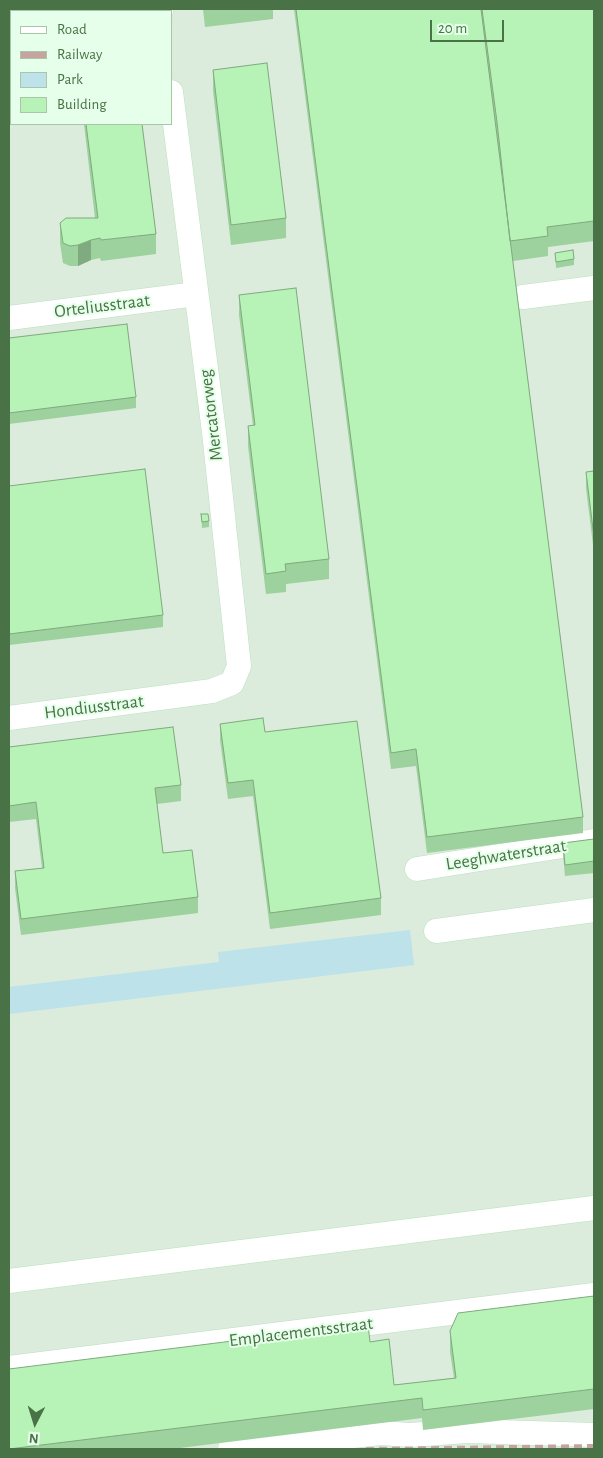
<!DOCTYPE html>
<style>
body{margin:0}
#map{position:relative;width:603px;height:1458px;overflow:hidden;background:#dffde4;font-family:"Alegreya Sans",sans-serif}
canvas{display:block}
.frame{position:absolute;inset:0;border:10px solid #497346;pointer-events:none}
.legend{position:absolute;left:10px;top:10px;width:162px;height:115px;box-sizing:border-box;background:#e6ffea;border:1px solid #a7c7a8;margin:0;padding:6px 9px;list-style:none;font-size:15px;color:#497346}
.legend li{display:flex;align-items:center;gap:10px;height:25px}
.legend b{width:25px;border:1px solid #a7c7a8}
.north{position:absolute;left:10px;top:1398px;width:50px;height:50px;-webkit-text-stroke:4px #e6ffea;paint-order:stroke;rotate:185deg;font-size:14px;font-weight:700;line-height:20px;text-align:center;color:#497346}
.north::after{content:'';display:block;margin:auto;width:18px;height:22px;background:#497346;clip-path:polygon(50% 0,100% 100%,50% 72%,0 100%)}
.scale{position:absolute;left:430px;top:20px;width:74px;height:22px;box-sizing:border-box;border:2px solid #497346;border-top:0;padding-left:6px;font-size:15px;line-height:18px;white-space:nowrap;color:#497346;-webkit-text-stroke:4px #e6ffea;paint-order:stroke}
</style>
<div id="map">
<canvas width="603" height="1458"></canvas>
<div class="frame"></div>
<ul class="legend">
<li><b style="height:6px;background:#fff"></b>Road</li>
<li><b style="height:6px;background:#c5a39e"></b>Railway</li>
<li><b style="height:14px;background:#bde2ea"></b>Park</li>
<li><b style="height:14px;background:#b7f3b6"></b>Building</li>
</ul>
<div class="north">N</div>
<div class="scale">20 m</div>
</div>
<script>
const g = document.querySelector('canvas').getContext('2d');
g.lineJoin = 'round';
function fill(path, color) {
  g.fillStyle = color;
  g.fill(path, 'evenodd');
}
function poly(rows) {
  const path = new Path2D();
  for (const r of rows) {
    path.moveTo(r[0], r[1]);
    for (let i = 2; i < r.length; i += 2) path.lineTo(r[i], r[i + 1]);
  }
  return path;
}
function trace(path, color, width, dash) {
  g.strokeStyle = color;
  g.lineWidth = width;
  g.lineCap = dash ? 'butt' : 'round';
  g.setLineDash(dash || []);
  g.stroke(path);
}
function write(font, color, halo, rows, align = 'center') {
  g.font = font + ' "Alegreya Sans",sans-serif';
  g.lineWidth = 4;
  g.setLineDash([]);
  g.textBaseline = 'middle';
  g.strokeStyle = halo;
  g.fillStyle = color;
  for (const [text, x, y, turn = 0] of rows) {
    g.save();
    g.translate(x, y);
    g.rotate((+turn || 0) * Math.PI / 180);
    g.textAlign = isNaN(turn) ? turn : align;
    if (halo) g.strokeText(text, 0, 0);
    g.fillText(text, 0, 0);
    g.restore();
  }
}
fill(poly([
 [9,9,594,9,594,1449,9,1449],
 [11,11,171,11,171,124,11,124]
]), '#dbebdc');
fill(poly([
 [410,930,414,965,9,1014,9,987,219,962,218,952]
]), '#bde2ea');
const minor = poly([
 [161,9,161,11],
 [523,297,594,288],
 [9,318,196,294],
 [9,718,212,691,232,683,239,666,214,432,171,92],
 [417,869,594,841],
 [436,931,594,910],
 [9,1281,594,1208],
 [9,1368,594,1295],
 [230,1449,381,1433,410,1435,468,1431,594,1435]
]);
trace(minor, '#bbe1bd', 25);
trace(minor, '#fff', 24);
trace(poly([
 [366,1449,594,1446]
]), '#c5a39e', 4, [8, 5]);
fill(poly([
 [9,9,11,11,11,42,9,42],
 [203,9,273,9,273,19,205,27],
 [294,9,594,9,594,241,548,247,548,256,513,261,583,817,583,833,427,853,416,766,391,769],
 [213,70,286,218,286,238,231,245,213,91],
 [84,124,142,124,156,234,156,254,101,261,100,258,91,260,78,266,70,266,63,263,60,243,60,223,95,218],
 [555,253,574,259,574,265,556,268],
 [239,295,329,559,329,579,286,584,286,592,266,594,248,446,248,426,253,426,239,315],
 [9,338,136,397,136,408,9,424],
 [594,471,594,553,586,488,586,472],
 [9,486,163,615,163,627,9,645],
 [201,514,209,521,209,527,202,528],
 [220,724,265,732,381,898,381,915,270,929,253,796,228,799,220,740],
 [9,747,181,785,181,801,157,804,163,853,198,897,198,913,21,935,15,888,15,871,42,868,36,819,9,822],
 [594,839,594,873,565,876,563,854,563,843],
 [594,1296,594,1409,423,1430,422,1418,172,1449,9,1449,370,1342,394,1385,454,1378,450,1352,450,1331]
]), '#9dd19d');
fill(poly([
 [91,240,91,260,78,266,78,245]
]), '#80aa7f');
const building = poly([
 [9,9,129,9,130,11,11,11,11,22,9,22,9,9],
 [296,9,481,9,583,817,427,837,416,749,391,753,296,9],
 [482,9,594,9,594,221,547,227,548,236,510,241,497,122,482,9],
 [267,63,286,218,231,225,213,70,267,63],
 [86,124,142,124,156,234,101,240,100,238,91,240,78,245,70,246,63,243,60,223,66,218,98,218,86,124],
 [573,250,574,259,556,262,555,253,573,250],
 [296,288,329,559,285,564,286,571,266,574,248,426,255,425,239,295,296,288],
 [127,324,136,397,9,413,9,338,127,324],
 [145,469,163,615,9,634,9,486,145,469],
 [594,471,594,537,586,472,594,471],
 [201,514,208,514,209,521,202,522,201,514],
 [263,718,265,732,357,721,381,898,270,913,253,780,228,783,220,724,263,718],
 [173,727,181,785,155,788,163,853,192,850,198,897,21,919,15,871,44,868,36,802,9,806,9,747,173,727],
 [594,839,594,861,565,865,563,843,594,839],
 [594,1296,594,1389,423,1410,422,1398,9,1449,9,1369,368,1324,370,1342,389,1339,394,1385,456,1378,450,1331,458,1313,594,1296]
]);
fill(building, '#b7f3b6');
trace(building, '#80aa7f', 1);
write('18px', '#497346', '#e6ffea', [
 ["Orteliusstraat",102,306,-7],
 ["Mercatorweg",211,415,-97],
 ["Hondiusstraat",94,707,-7],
 ["Leeghwaterstraat",506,855,-9],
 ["Emplacementsstraat",301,1332,-7]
]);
</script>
